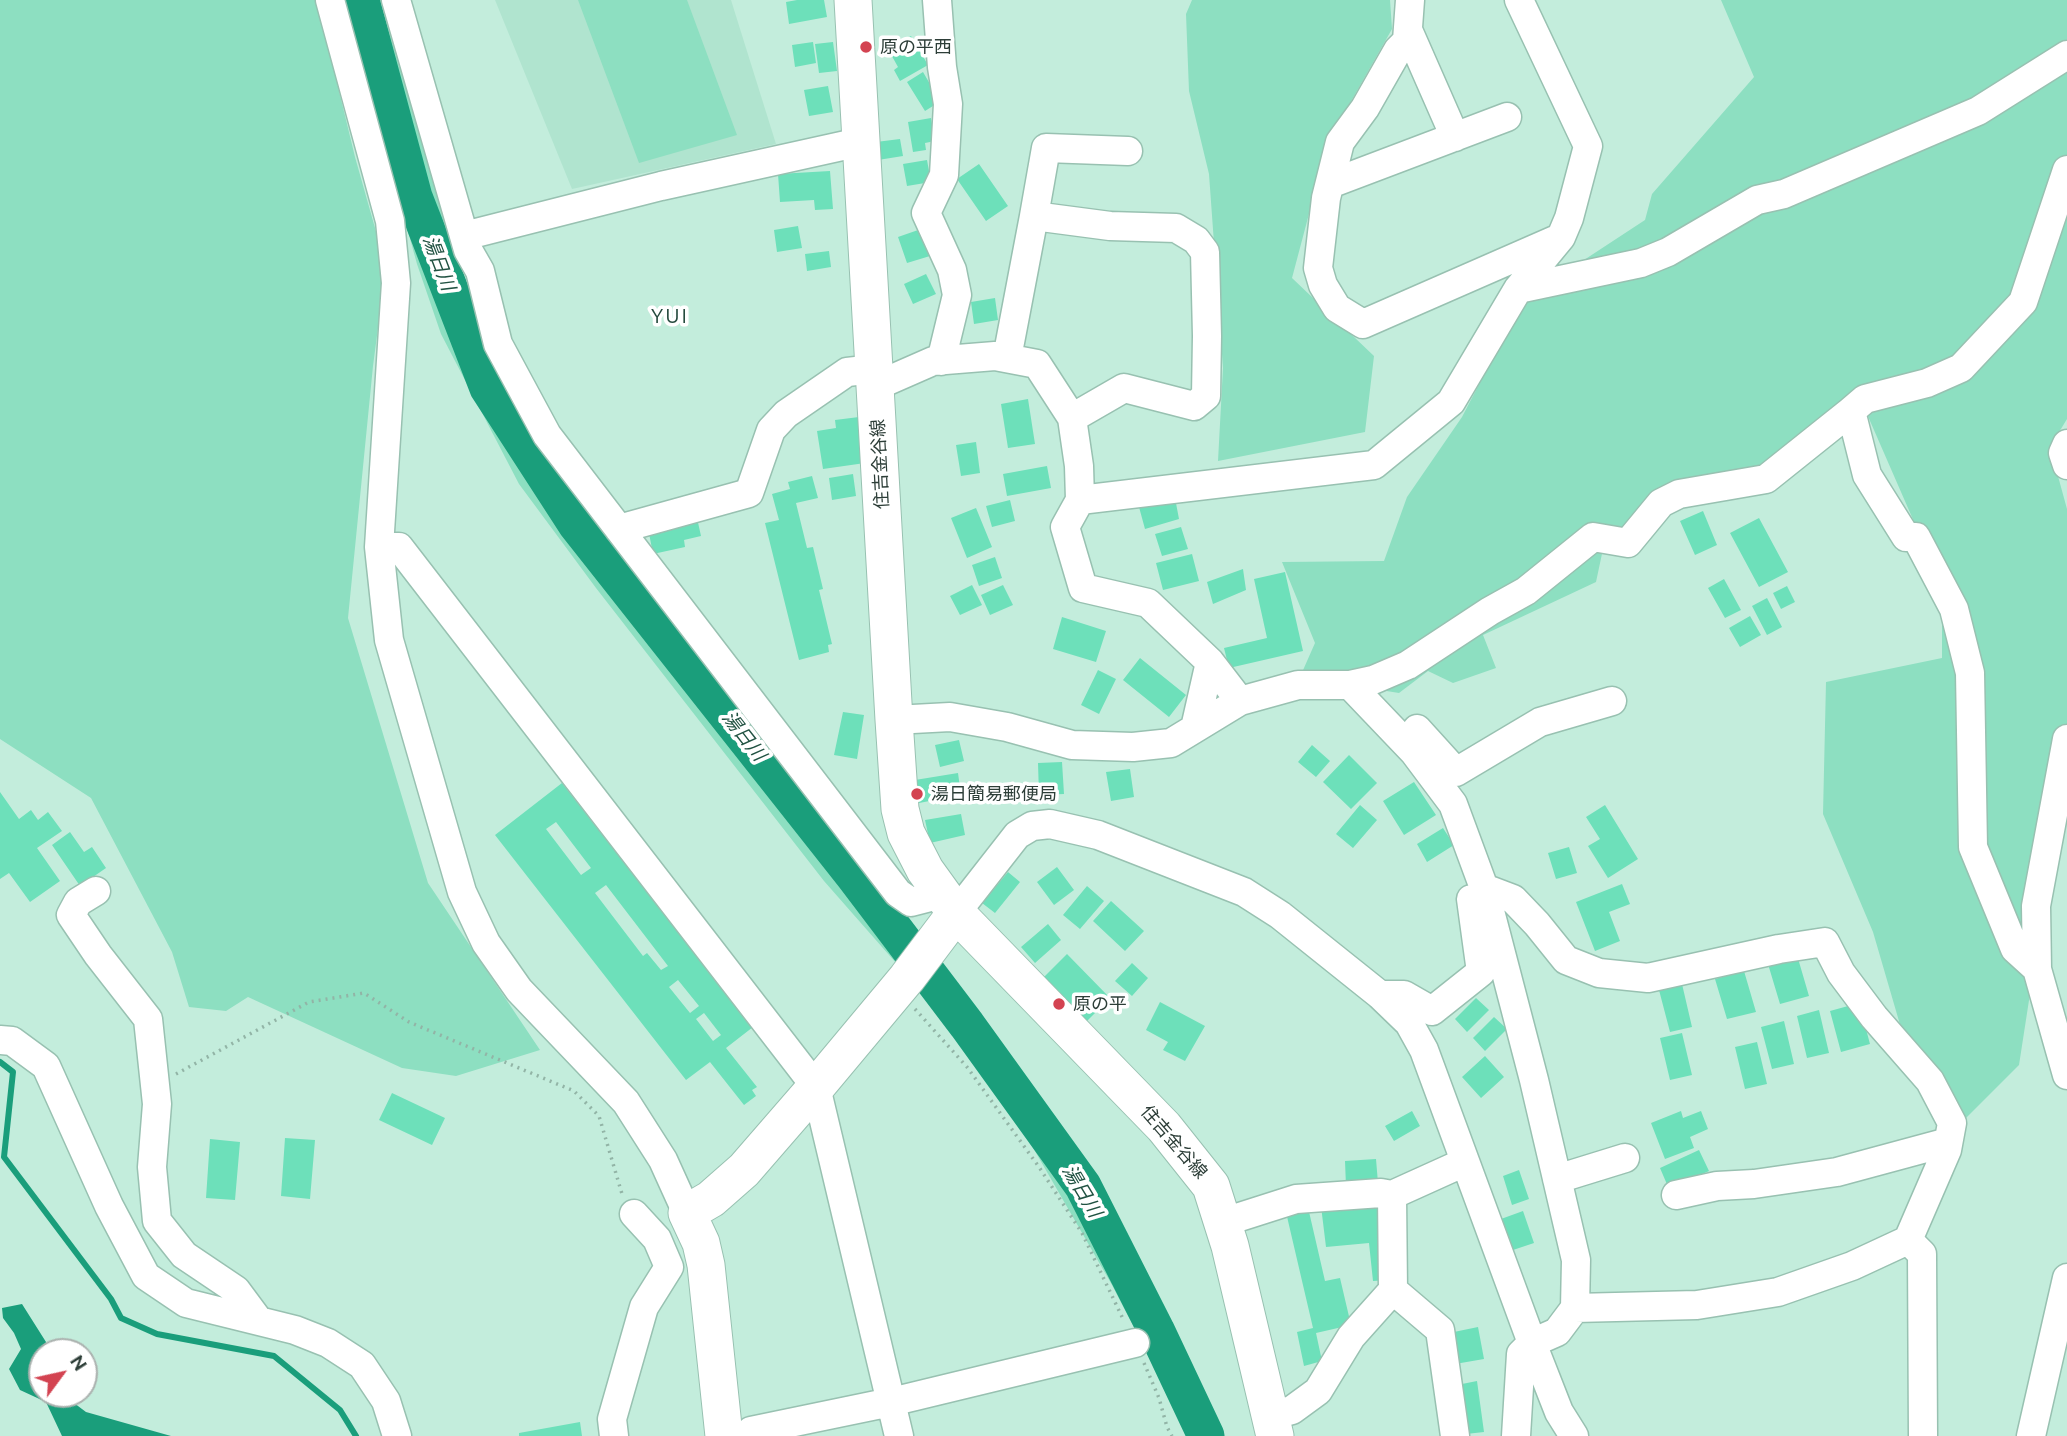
<!DOCTYPE html>
<meta charset="utf-8">
<style>
body{margin:0}
#map{position:relative;width:2067px;height:1436px;overflow:hidden;background:#c3eddc;font-family:Ubuntu,sans-serif}
canvas{display:block}
.north{position:absolute;left:28px;top:1338px;width:70px;height:70px;box-sizing:border-box;background:#fff;border:2px solid #abb2af;border-radius:50%;rotate:57deg;font-size:19px;font-weight:700;line-height:28px;text-align:center;color:#2d3e38}
.north::after{content:'';display:block;margin:auto;width:24px;height:32px;background:#d34351;clip-path:polygon(50% 0,100% 100%,50% 72%,0 100%)}
</style>
<div id="map">
<canvas width="2067" height="1436"></canvas>
<div class="north">N</div>
</div>
<script>
const g = document.querySelector('canvas').getContext('2d');
g.lineJoin = 'round';
function fill(path, color) {
  g.fillStyle = color;
  g.fill(path, 'evenodd');
}
function poly(rows) {
  const path = new Path2D();
  for (const r of rows) {
    path.moveTo(r[0], r[1]);
    for (let i = 2; i < r.length; i += 2) path.lineTo(r[i], r[i + 1]);
  }
  return path;
}
function trace(path, color, width, dash) {
  g.strokeStyle = color;
  g.lineWidth = width;
  g.lineCap = dash ? 'butt' : 'round';
  g.setLineDash(dash || []);
  g.stroke(path);
}
function write(font, color, halo, rows, align = 'center') {
  g.font = font + ' Ubuntu,"Noto Sans JP",sans-serif';
  g.lineWidth = 7;
  g.setLineDash([]);
  g.textBaseline = 'middle';
  g.strokeStyle = halo;
  g.fillStyle = color;
  for (const [text, x, y, turn = 0] of rows) {
    g.save();
    g.translate(x, y);
    g.rotate((+turn || 0) * Math.PI / 180);
    g.textAlign = isNaN(turn) ? turn : align;
    if (halo) g.strokeText(text, 0, 0);
    g.fillText(text, 0, 0);
    g.restore();
  }
}
fill(poly([
 [495,0,731,0,776,144,572,189]
]), '#b0e4cf');
fill(poly([
 [0,0,317,0,355,157,386,267,373,366,348,618,428,883,540,1050,456,1076,402,1068,248,997,226,1011,189,1007,172,952,91,798,0,739],
 [344,0,386,0,433,162,468,295,513,404,689,626,793,773,898,911,952,990,1009,1058,1091,1172,1158,1304,1219,1436,1190,1436,1112,1285,1028,1139,918,988,824,881,596,588,519,484,441,334,417,264],
 [578,0,687,0,737,135,639,163],
 [1192,0,1390,0,1392,29,1328,142,1292,278,1374,356,1365,432,1218,461,1223,368,1209,174,1189,91,1186,14],
 [1721,0,2067,0,2067,419,2050,447,2067,509,2067,754,2019,1065,1962,1122,1901,1028,1873,932,1823,814,1826,682,1942,658,1942,586,1867,414,1767,465,1669,486,1603,549,1596,582,1483,635,1496,668,1453,683,1428,671,1399,693,1300,677,1315,643,1282,562,1384,561,1407,497,1462,417,1523,300,1645,220,1652,194,1754,77]
]), '#8ddfc1');
fill(poly([
 [22,1304,46,1342,40,1365,42,1394,62,1394,86,1412,171,1436,62,1436,46,1402,20,1390,9,1369,21,1349,14,1333,3,1318,2,1308]
]), '#1a9e7b');
trace(poly([
 [0,1062,13,1072,4,1157,111,1299,121,1318,157,1334,274,1356,340,1410,356,1436]
]), '#1a9e7b', 6);
trace(poly([
 [361,0,414,197,488,388,576,524,854,876,967,1025,1083,1186,1156,1330,1206,1436]
]), '#1a9e7b', 37);
fill(poly([
 [797,0,824,0,827,17,789,24,786,2],
 [911,36,928,65,900,81,894,70,898,67,888,49],
 [813,42,816,63,795,67,792,45],
 [833,42,837,71,819,73,815,44],
 [923,72,930,84,934,81,941,101,925,111,907,82],
 [828,86,833,112,809,116,804,90],
 [931,118,935,141,925,143,926,150,913,152,908,122],
 [900,139,903,156,878,160,876,142],
 [927,160,931,182,907,186,903,164],
 [979,164,1008,206,986,221,957,179],
 [830,171,833,209,815,210,814,200,780,202,778,174],
 [798,226,802,248,777,252,774,230],
 [921,229,930,256,907,263,898,237],
 [829,251,831,267,807,271,805,254],
 [926,274,936,294,913,304,904,284],
 [995,298,998,320,974,324,971,302],
 [1028,399,1035,444,1008,448,1001,404],
 [859,417,865,463,823,469,817,431,836,428,835,420],
 [976,442,980,473,961,476,956,445],
 [1047,466,1051,488,1007,496,1003,474],
 [853,474,856,496,832,500,829,478],
 [812,476,818,498,796,503,807,548,813,547,823,589,819,590,832,644,828,645,829,652,799,660,765,523,779,520,772,494,790,489,788,482],
 [1175,498,1179,519,1145,529,1139,507],
 [1010,500,1015,521,992,527,986,506],
 [976,508,992,547,967,558,951,518],
 [1703,511,1717,545,1695,555,1680,521],
 [697,518,701,536,684,540,685,547,653,554,648,528],
 [1759,518,1788,572,1759,587,1730,533],
 [1181,527,1188,549,1162,556,1155,534],
 [1192,554,1199,581,1163,590,1156,563],
 [995,557,1002,578,979,586,972,565],
 [1243,569,1246,590,1213,604,1207,582],
 [1285,572,1303,651,1229,668,1224,648,1267,638,1254,579],
 [1724,579,1741,610,1725,618,1708,588],
 [972,585,982,605,960,615,950,596],
 [1003,585,1013,605,990,615,981,595],
 [1787,586,1795,602,1781,609,1773,593],
 [1767,598,1782,627,1767,635,1752,606],
 [1750,616,1761,635,1740,647,1729,628],
 [1062,617,1106,631,1096,662,1053,649],
 [1140,658,1186,695,1169,717,1123,680],
 [1098,670,1116,679,1099,714,1081,705],
 [843,712,864,715,857,759,834,755],
 [959,740,964,761,940,767,935,745],
 [1312,745,1330,761,1316,777,1298,762],
 [1349,755,1377,783,1351,809,1323,782],
 [1062,762,1064,794,1039,795,1038,763],
 [1130,769,1134,797,1111,801,1106,772],
 [958,773,961,795,919,803,915,780],
 [1414,782,1436,815,1404,835,1383,801],
 [562,783,753,1027,726,1048,757,1087,752,1090,756,1096,744,1105,710,1062,686,1080,495,835],
 [556,822,591,868,581,875,546,829],
 [606,885,668,966,661,970,647,953,643,956,595,893],
 [678,980,699,1006,690,1013,669,987],
 [704,1013,721,1035,713,1041,696,1019],
 [0,792,19,819,31,810,38,820,48,812,62,831,37,848,60,881,30,902,9,873,0,879],
 [1360,805,1377,820,1353,848,1336,834],
 [1605,805,1638,859,1608,878,1588,846,1600,839,1586,817],
 [961,814,965,835,930,843,925,820],
 [1443,828,1454,845,1427,862,1417,844],
 [70,832,84,852,92,847,106,868,80,886,52,845],
 [1569,847,1577,873,1556,879,1548,853],
 [1057,867,1074,890,1054,905,1037,882],
 [1008,872,1020,882,995,913,982,903],
 [1622,884,1630,904,1609,912,1620,941,1595,951,1576,902],
 [1087,886,1104,901,1080,929,1063,915],
 [1111,901,1144,931,1125,951,1093,921],
 [1048,924,1061,940,1035,963,1021,947],
 [1067,954,1110,998,1087,1021,1044,977],
 [1797,955,1809,996,1780,1004,1768,964],
 [1132,963,1148,978,1132,996,1115,981],
 [1744,971,1756,1012,1727,1019,1715,979],
 [1682,984,1692,1027,1670,1032,1659,990],
 [1476,998,1489,1010,1467,1032,1455,1019],
 [1160,1002,1205,1026,1185,1061,1163,1050,1168,1042,1146,1030],
 [1859,1003,1870,1044,1841,1052,1830,1011],
 [1819,1010,1829,1053,1807,1058,1797,1016],
 [1494,1017,1507,1029,1485,1051,1473,1038],
 [1784,1021,1794,1064,1772,1069,1761,1027],
 [1682,1033,1692,1075,1670,1080,1660,1038],
 [1757,1042,1767,1084,1745,1089,1735,1047],
 [1485,1056,1504,1077,1481,1098,1462,1077],
 [392,1093,445,1118,432,1145,379,1120],
 [1412,1111,1420,1126,1394,1141,1385,1126],
 [1681,1111,1683,1118,1701,1111,1708,1129,1690,1137,1694,1148,1665,1159,1651,1123],
 [285,1138,315,1140,310,1199,281,1196],
 [210,1139,240,1142,235,1200,206,1198],
 [1699,1150,1709,1171,1669,1189,1660,1168],
 [1376,1159,1378,1183,1346,1186,1345,1161],
 [1519,1170,1529,1199,1512,1205,1503,1176],
 [1380,1200,1388,1280,1373,1281,1369,1243,1326,1247,1321,1206],
 [1307,1203,1325,1281,1340,1278,1351,1325,1316,1333,1322,1361,1304,1366,1297,1332,1313,1328,1285,1208],
 [1523,1211,1534,1243,1513,1250,1501,1219],
 [1478,1327,1484,1359,1455,1364,1449,1333],
 [1477,1381,1484,1432,1466,1434,1457,1385],
 [580,1422,582,1436,519,1436,519,1433]
]), '#6de0ba');
const minor = poly([
 [330,0,390,221,396,283,379,547,389,640,462,892,486,943,519,990,626,1102,663,1160,687,1213],
 [396,0,468,250,480,271,498,344,547,435,898,893,911,902,942,894],
 [937,0,942,67,948,104,944,175,926,213,952,270,957,295,941,361],
 [1410,0,1407,41,1398,50,1365,108,1340,142,1326,198,1318,268,1323,285,1337,308,1363,324,1555,240],
 [1408,30,1455,137],
 [1330,184,1507,117],
 [1034,216,1046,148,1128,151],
 [464,236,661,186,860,142],
 [1518,289,1641,263,1668,252,1757,200,1784,194,1978,111,2067,55],
 [1007,358,1034,216,1110,226,1176,228,1196,240,1205,252,1207,336,1206,396,1194,406,1124,388,1072,418],
 [876,386,933,361,995,356,1037,364,1072,418,1079,466,1080,500,1065,527,1083,588,1148,603,1210,662,1240,701],
 [1851,411,1865,399,1927,383,1961,368,2023,302,2067,170],
 [2067,444,2063,453,2067,465],
 [1080,500,1374,465,1451,402,1518,289,1561,237,1569,218,1588,146,1519,0],
 [619,529,749,493,771,430,786,414,847,372,874,369],
 [379,547,399,547,816,1087,899,1436],
 [1350,685,1414,752,1453,804,1484,888,1534,1080,1576,1260,1575,1308,1557,1332,1532,1343,1521,1354,1516,1436],
 [894,720,950,717,1007,727,1072,745,1133,747,1171,743,1240,701,1298,685,1350,685,1373,680,1408,665,1490,611,1526,591,1593,537,1628,543,1661,503,1679,494,1766,479,1851,411,1867,475,1906,537,1916,537,1954,609,1970,673,1973,847,2015,949,2037,969],
 [1195,728,1210,662],
 [1417,729,1456,772,1540,722,1612,701],
 [2067,739,2036,906,2037,969,2067,1075],
 [1484,888,1513,899,1537,924,1566,960,1599,973,1648,978,1779,949,1825,942,1841,973,1874,1017,1930,1081,1952,1123,1947,1150,1908,1240,1922,1254,1923,1436],
 [96,891,78,902,71,915,98,955,148,1019,157,1104,152,1167,157,1221,184,1255,236,1290,259,1321],
 [956,913,1017,835,1032,826,1050,824,1098,835,1244,892,1280,915,1380,995,1409,1023,1424,1050,1532,1343,1559,1412,1574,1436],
 [1380,995,1404,995,1432,1011,1481,972,1471,899],
 [0,1040,12,1041,46,1066,109,1206,146,1276,186,1303,295,1330,328,1343,362,1365,386,1401,397,1436],
 [1557,1179,1625,1158],
 [1676,1195,1717,1186,1754,1184,1837,1172,1948,1142],
 [1224,1222,1296,1199,1381,1193,1392,1195],
 [1393,1290,1392,1195,1465,1162],
 [1575,1308,1697,1305,1778,1292,1852,1266,1908,1240],
 [1270,1416,1292,1410,1318,1391,1351,1337,1393,1290,1440,1330,1455,1436],
 [751,1431,891,1402,1135,1343],
 [614,1436,612,1419,644,1307,669,1267,657,1239,634,1214],
 [2031,1436,2067,1278]
]);
const major = poly([
 [853,0,894,720,900,809,906,833,925,870,956,913,1164,1127,1211,1186,1230,1246,1275,1436],
 [724,1436,706,1265,701,1243,687,1213,711,1199,744,1170,816,1087,907,978,956,913]
]);
trace(minor, '#98c1b1', 31);
trace(major, '#98c1b1', 39);
trace(poly([
 [915,1009,967,1067,1039,1167,1082,1233,1124,1321],
 [176,1074,309,1002,364,993,409,1022,574,1091,599,1116,622,1194],
 [1144,1363,1159,1398,1167,1427,1172,1436]
]), '#92b4a6', 3.5, [2, 5]);
trace(minor, '#fff', 28);
trace(major, '#fff', 37);
for (const [x, y, r, color] of [
 [866,47,7,"#d34351"],
 [917,794,7,"#d34351"],
 [1059,1004,7,"#d34351"]
]) {
  const dot = new Path2D();
  dot.arc(x, y, r, 0, 2 * Math.PI);
  g.fillStyle = color;
  g.fill(dot);
  trace(dot, '#fff', 2.5);
}
write('18px', '#2d3e38', '#fff', [
 ["原の平西",880,47],
 ["湯日簡易郵便局",931,794],
 ["原の平",1073,1004]
], 'left');
write('18px', '#2d3e38', '#fff', [
 ["住吉金谷線",880,464,-93],
 ["住吉金谷線",1174,1142,49]
]);
write('italic 19px', '#215242', '#fff', [
 ["湯日川",439,263,69],
 ["湯日川",744,736,52],
 ["湯日川",1082,1191,59]
]);
g.letterSpacing = '2px';
write('21px', '#254b3e', '#fff', [
 ["YUI",670,316]
]);
g.letterSpacing = '0px';
</script>
